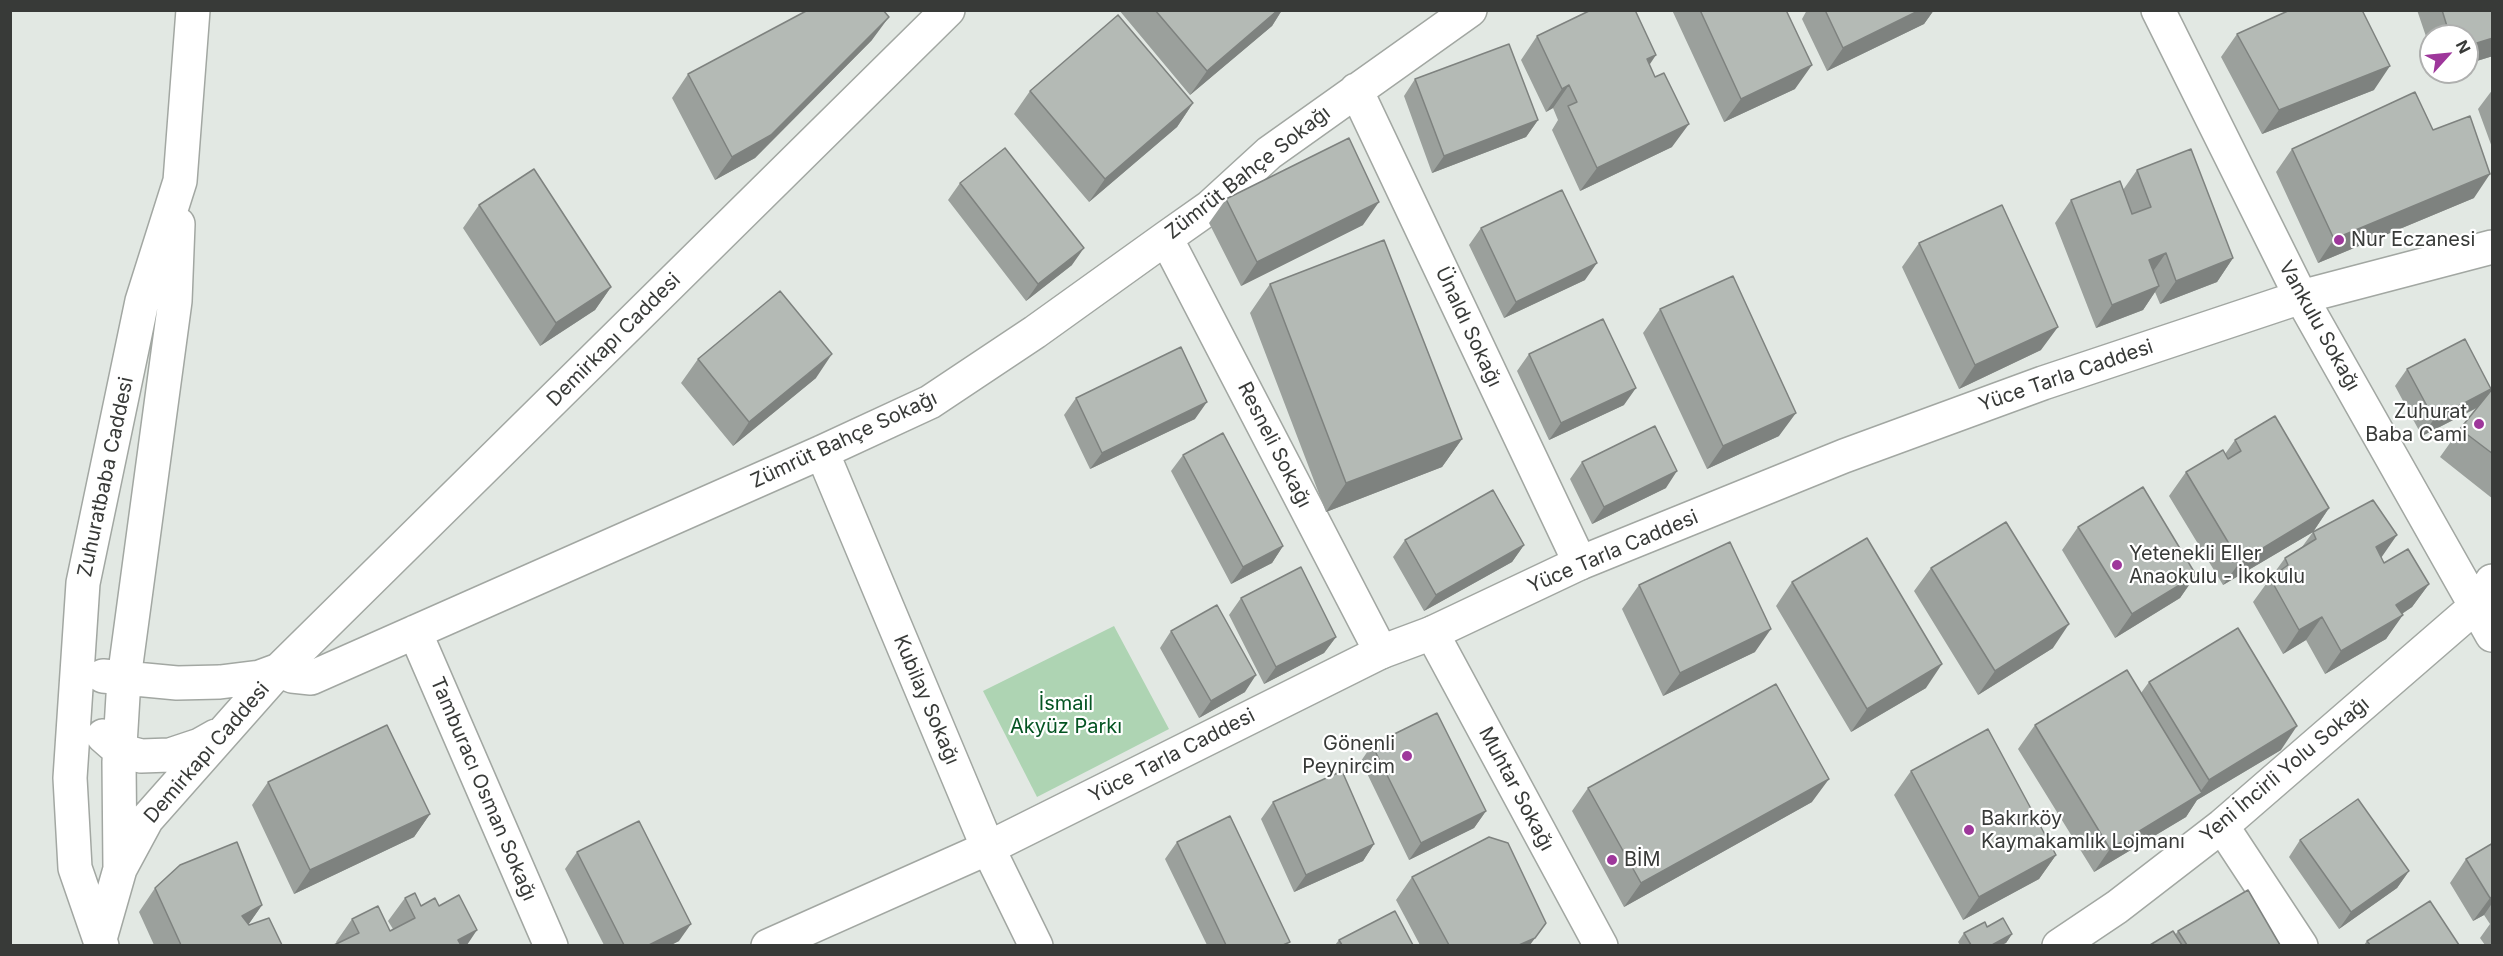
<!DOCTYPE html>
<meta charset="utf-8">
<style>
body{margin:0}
#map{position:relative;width:2503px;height:956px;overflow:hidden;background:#e2e8e3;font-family:Inter,sans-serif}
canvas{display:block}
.frame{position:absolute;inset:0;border:12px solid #383a38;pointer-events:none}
.north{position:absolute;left:2419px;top:24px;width:60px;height:60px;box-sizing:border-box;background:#fff;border:2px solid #afb0af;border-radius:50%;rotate:63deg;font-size:16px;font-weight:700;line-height:24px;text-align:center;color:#383a38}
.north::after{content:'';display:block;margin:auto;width:21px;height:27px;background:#9e379b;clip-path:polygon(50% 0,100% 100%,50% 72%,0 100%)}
</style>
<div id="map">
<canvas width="2503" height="956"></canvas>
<div class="frame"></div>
<div class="north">N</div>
</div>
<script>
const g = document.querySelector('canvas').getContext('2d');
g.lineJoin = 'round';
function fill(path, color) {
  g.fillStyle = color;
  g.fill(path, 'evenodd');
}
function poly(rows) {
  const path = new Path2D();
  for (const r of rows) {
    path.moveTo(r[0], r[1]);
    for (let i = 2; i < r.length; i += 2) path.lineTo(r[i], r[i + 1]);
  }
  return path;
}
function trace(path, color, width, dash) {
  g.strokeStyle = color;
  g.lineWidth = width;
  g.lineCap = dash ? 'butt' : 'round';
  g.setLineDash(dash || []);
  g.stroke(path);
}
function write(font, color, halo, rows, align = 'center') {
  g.font = font + ' Inter,sans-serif';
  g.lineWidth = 4.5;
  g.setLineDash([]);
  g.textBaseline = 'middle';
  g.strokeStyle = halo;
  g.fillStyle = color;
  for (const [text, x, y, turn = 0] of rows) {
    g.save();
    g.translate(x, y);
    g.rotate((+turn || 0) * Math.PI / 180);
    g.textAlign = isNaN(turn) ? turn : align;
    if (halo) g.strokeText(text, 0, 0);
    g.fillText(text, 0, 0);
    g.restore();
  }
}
fill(poly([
 [1114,626,1169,729,1037,797,983,691]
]), '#aed4b3');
const minor = poly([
 [2158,10,2301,297,2492,635],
 [1356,90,1580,563],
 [1166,238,1381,652],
 [822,452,988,848,1036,946],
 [415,632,551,946],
 [1432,633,1601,946],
 [279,670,292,676,311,678,822,452,930,402,1035,332,1166,238,1210,207,1269,153,1470,10],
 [2222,826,2301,946],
 [2059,946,2117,907,2222,826,2476,606,2492,581]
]);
const tertiary = poly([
 [103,676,177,683,220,682,260,677,279,670],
 [103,736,119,750,141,756,170,755,200,745,216,736],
 [120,869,147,819,279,670,948,10],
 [100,939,120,869,119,762,124,679,175,301,178,224],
 [102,946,75,868,70,778,83,583,142,301,180,181,193,10]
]);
const secondary = poly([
 [768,946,988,848,1381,652,1432,633,1580,563,1844,456,2043,383,2301,297,2492,247]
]);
trace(minor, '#a2a7a2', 36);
trace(tertiary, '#a2a7a2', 36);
trace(secondary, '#a2a7a2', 36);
trace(minor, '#fff', 33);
trace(tertiary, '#fff', 33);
trace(secondary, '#fff', 33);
fill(poly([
 [1119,10,1282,10,1272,26,1190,95],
 [1672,10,1786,10,1795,89,1724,122],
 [1807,10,1934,10,1924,24,1827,71,1802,19],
 [2417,10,2493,10,2493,56,2467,64,2467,36,2431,36,2431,51],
 [2237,34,2374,90,2262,134,2221,57],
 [1537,36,1649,65,1672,147,1580,191,1552,130,1558,120,1553,108,1546,112,1521,60],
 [872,40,755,158,715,180,672,98,688,74],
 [1415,79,1538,120,1526,137,1432,173,1404,96],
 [2493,89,2493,150,2478,109],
 [1030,91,1193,103,1177,127,1089,202,1014,114],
 [2433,130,2474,198,2318,263,2276,172,2292,149],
 [2137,170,2233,258,2217,282,2160,304,2155,292,2143,310,2096,328,2055,223,2071,200,2123,190],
 [960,183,1072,265,1026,301,948,200],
 [1226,199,1363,225,1241,286,1209,223],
 [479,205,611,287,595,310,540,346,463,228],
 [1481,228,1585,280,1504,318,1469,245],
 [1919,243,2041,350,1959,389,1902,267],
 [1270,284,1462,439,1442,467,1326,512,1250,313],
 [1660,309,1779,436,1707,469,1643,333],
 [1529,354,1624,405,1549,440,1517,371],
 [698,359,816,378,733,446,681,383],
 [2407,369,2491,389,2493,388,2493,499,2440,457,2460,429,2477,408,2422,436,2395,386],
 [1076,398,1195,419,1090,469,1064,415],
 [2235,440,2329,508,2313,532,2223,585,2169,496,2186,472,2225,454],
 [1183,455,1283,546,1272,563,1231,584,1171,471],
 [1582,462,1666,488,1592,524,1570,479],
 [2078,527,2196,575,2180,598,2115,638,2062,550],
 [2313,532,2381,557,2384,563,2429,584,2412,607,2402,614,2386,639,2325,674,2306,640,2283,654,2253,602,2285,558,2302,547],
 [1405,540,1524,545,1512,562,1424,611,1393,557],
 [1931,568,2053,648,1978,695,1914,591],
 [1792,582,1926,688,1851,732,1776,606],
 [1639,585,1755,652,1663,696,1622,609],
 [1241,598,1336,637,1324,653,1264,684,1229,615],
 [1171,631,1245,692,1199,718,1160,648],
 [2149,682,2281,750,2197,800,2186,817,2094,872,2018,749,2035,725,2141,693],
 [1372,745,1486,811,1474,828,1409,860,1361,761],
 [1911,771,2056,855,2039,879,1963,920,1894,795],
 [268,782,430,814,414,837,294,894,252,805],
 [1588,788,1812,802,1624,907,1572,811],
 [1273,802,1374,844,1363,861,1294,892,1261,819],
 [2300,840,2409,871,2397,888,2339,929,2289,857],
 [1177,842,1288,945,1207,945,1165,859],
 [2493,843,2493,945,2485,945,2480,938,2490,924,2484,915,2473,921,2450,883,2466,859],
 [577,852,679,941,671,945,604,945,565,869],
 [1412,877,1530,945,1420,945,1396,900],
 [155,888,262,905,248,925,282,945,154,945,139,912],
 [405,898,421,906,439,906,477,930,337,944,336,942,352,919,390,931,393,929,388,921],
 [1987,927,2012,934,2006,943,2001,945,1960,945,1958,942,1964,933],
 [2178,931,2280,945,2150,945,2175,935],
 [1339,940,1413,945,1335,945],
 [2367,941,2459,945,2364,945]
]), '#9ba09c');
fill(poly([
 [1278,10,1282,10,1272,26,1190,95,1207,71],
 [1920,10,1934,10,1924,24,1827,71,1843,48],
 [889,17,872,40,755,158,715,180,732,157],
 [2493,38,2493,56,2467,64,2467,46],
 [1656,55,1640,79,1647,59],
 [1812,65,1795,89,1724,122,1741,99],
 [2390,66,2374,90,2262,134,2279,110],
 [1569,85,1553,108,1546,112,1562,89],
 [1193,103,1177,127,1089,202,1105,179],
 [1538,120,1526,137,1432,173,1444,156],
 [1689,124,1672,147,1580,191,1597,168],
 [2490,174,2474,198,2318,263,2334,239],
 [1379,202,1363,225,1241,286,1257,262],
 [1084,248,1072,265,1026,301,1038,284],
 [2166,253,2149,277,2149,260],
 [2233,258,2217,282,2160,304,2176,281],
 [1597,263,1585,280,1504,318,1516,302],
 [2159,286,2143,310,2096,328,2112,305],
 [611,287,595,310,540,346,556,323],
 [2058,327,2041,350,1959,389,1975,365],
 [832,354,816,378,733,446,749,422],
 [1636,388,1624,405,1549,440,1561,423],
 [2491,389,2480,406,2422,436,2434,419],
 [1207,402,1195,419,1090,469,1102,453],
 [1796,413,1779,436,1707,469,1723,446],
 [1462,439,1442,467,1326,512,1346,483],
 [1677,471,1666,488,1592,524,1604,507],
 [2329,508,2313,532,2223,585,2240,562],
 [2397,535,2381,558,2376,547],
 [1524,545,1512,562,1424,611,1436,595],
 [1283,546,1272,563,1231,584,1243,567],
 [2196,575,2180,598,2115,638,2132,614],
 [2429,584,2412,607,2380,628,2396,605],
 [2403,615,2386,639,2325,674,2341,651],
 [2322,617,2306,640,2283,654,2299,630],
 [2069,624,2053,648,1978,695,1995,671],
 [1771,629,1755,652,1663,696,1680,673],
 [1336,637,1324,653,1264,684,1276,667],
 [1942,664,1926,688,1851,732,1867,709],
 [1256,675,1245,692,1199,718,1211,701],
 [2297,726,2281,750,2197,800,2186,817,2094,872,2110,849,2197,796,2209,780],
 [1829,779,1812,802,1624,907,1641,883],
 [1486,811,1474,828,1409,860,1421,843],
 [430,814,414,837,294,894,310,870],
 [1374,844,1363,861,1294,892,1306,875],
 [2056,855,2039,879,1963,920,1979,897],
 [2409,871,2397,888,2339,929,2351,912],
 [2493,896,2493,902,2484,915,2473,921,2490,898],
 [262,905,246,928,242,916],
 [1546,923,1530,945,1519,945],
 [691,924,679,941,671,945,649,945],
 [477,930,467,945,455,945,458,940],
 [2012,934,2006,943,2001,945,1992,945]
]), '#7e827f');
const building = poly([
 [808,10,883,10,889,17,771,135,732,157,688,74,808,10],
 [1155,10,1278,10,1207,71,1155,10],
 [1591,10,1635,10,1656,55,1647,59,1655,77,1664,73,1689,124,1597,168,1568,106,1577,102,1569,85,1562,89,1537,36,1591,10],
 [1700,10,1786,10,1812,65,1741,99,1700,10],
 [1825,10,1920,10,1843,48,1825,10],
 [2290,10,2362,10,2390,66,2279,110,2237,34,2290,10],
 [2442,10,2493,10,2493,38,2467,46,2467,36,2450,36,2442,10],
 [1118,15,1193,103,1105,179,1030,91,1118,15],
 [1509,44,1538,120,1444,156,1415,79,1509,44],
 [2415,92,2433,130,2470,116,2490,174,2334,239,2292,149,2415,92],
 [1349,138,1379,202,1257,262,1226,199,1349,138],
 [1005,148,1084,248,1038,284,960,183,1005,148],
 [2191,149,2233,258,2176,281,2166,253,2149,260,2159,286,2112,305,2071,200,2120,181,2132,214,2151,207,2137,170,2191,149],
 [534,169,611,287,556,323,479,205,534,169],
 [1562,190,1597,263,1516,302,1481,228,1562,190],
 [2002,205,2058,327,1975,365,1919,243,2002,205],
 [1384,240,1462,439,1346,483,1270,284,1384,240],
 [1733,276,1796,413,1723,446,1660,309,1733,276],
 [780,291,832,354,749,422,698,359,780,291],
 [1603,319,1636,388,1561,423,1529,354,1603,319],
 [2465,339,2491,389,2434,419,2407,369,2465,339],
 [1181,347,1207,402,1102,453,1076,398,1181,347],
 [2493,388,2493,454,2460,429,2493,388],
 [2275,416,2329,508,2240,562,2186,472,2223,450,2228,459,2241,451,2235,440,2275,416],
 [1655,426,1677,471,1604,507,1582,462,1655,426],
 [1223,433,1283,546,1243,567,1183,455,1223,433],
 [2143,487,2196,575,2132,614,2078,527,2143,487],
 [1493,490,1524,545,1436,595,1405,540,1493,490],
 [2373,500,2397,535,2376,547,2384,563,2408,549,2429,584,2396,605,2403,615,2341,651,2322,617,2299,630,2270,578,2288,565,2285,558,2316,539,2313,532,2373,500],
 [2006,522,2069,624,1995,671,1931,568,2006,522],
 [1867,538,1942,664,1867,709,1792,582,1867,538],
 [1730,542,1771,629,1680,673,1639,585,1730,542],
 [1301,567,1336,637,1276,667,1241,598,1301,567],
 [1217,605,1256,675,1211,701,1171,631,1217,605],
 [2238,628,2297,726,2209,780,2149,682,2238,628],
 [2127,670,2202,793,2110,849,2035,725,2127,670],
 [1776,684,1829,779,1641,883,1588,788,1776,684],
 [1437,713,1486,811,1421,843,1372,745,1437,713],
 [387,725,430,814,310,870,268,782,387,725],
 [1988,729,2056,855,1979,897,1911,771,1988,729],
 [1342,771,1374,844,1306,875,1273,802,1342,771],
 [2358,799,2409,871,2351,912,2300,840,2358,799],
 [1230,816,1290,942,1283,945,1226,945,1177,842,1230,816],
 [639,821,691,924,649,945,624,945,577,852,639,821],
 [1489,837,1508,843,1546,923,1535,938,1519,945,1449,945,1412,877,1489,837],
 [237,842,262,905,242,916,249,925,269,918,282,945,181,945,155,888,180,865,237,842],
 [2493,843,2493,896,2490,898,2466,859,2493,843],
 [2248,890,2280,945,2187,945,2178,931,2248,890],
 [415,893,421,906,435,898,439,906,459,895,477,930,458,940,461,945,334,945,359,933,352,919,378,906,390,931,415,918,405,898,415,893],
 [2430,901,2459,945,2370,945,2367,941,2430,901],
 [1395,911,1413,945,1342,945,1339,940,1395,911],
 [2003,918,2012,934,1992,945,1971,945,1964,933,1985,922,1987,927,2003,918],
 [2173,931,2182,945,2150,945,2173,931]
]);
fill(building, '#b4bab5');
trace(building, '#7e827f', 1.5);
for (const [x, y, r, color] of [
 [2339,240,6,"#9e379b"],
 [2479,424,6,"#9e379b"],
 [2117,565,6,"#9e379b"],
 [1407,756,6,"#9e379b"],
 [1969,830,6,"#9e379b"],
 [1612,860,6,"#9e379b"]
]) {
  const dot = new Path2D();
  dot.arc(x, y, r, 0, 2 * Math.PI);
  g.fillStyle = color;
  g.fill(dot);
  trace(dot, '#fff', 2);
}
write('20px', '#383a38', '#fff', [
 ["Zümrüt Bahçe Sokağı",1248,173,-38],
 ["Vankulu Sokağı",2319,326,61],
 ["Ünaldı Sokağı",1468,327,65],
 ["Demirkapı Caddesi",614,340,-45],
 ["Yüce Tarla Caddesi",2066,376,-19],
 ["Zümrüt Bahçe Sokağı",844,440,-25],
 ["Resneli Sokağı",1274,445,63],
 ["Zuhuratbaba Caddesi",106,477,-78],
 ["Yüce Tarla Caddesi",1613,552,-23],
 ["Kubilay Sokağı",926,700,67],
 ["Demirkapı Caddesi",207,753,-49],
 ["Yüce Tarla Caddesi",1172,756,-27],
 ["Yeni İncirli Yolu Sokağı",2285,770,-40],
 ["Tamburacı Osman Sokağı",483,789,67],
 ["Muhtar Sokağı",1516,789,62]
]);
write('20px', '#383a38', '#fff', [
 ["Nur Eczanesi",2351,240],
 ["Zuhurat",2467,412,"right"],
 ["Baba Cami",2467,435,"right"],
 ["Yetenekli Eller",2129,554],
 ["Anaokulu - İkokulu",2129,577],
 ["Gönenli",1395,744,"right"],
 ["Peynircim",1395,767,"right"],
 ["Bakırköy",1981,819],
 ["Kaymakamlık Lojmanı",1981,842],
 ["BİM",1624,860]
], 'left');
write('20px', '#045422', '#fff', [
 ["İsmail",1066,704],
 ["Akyüz Parkı",1066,727]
]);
</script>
